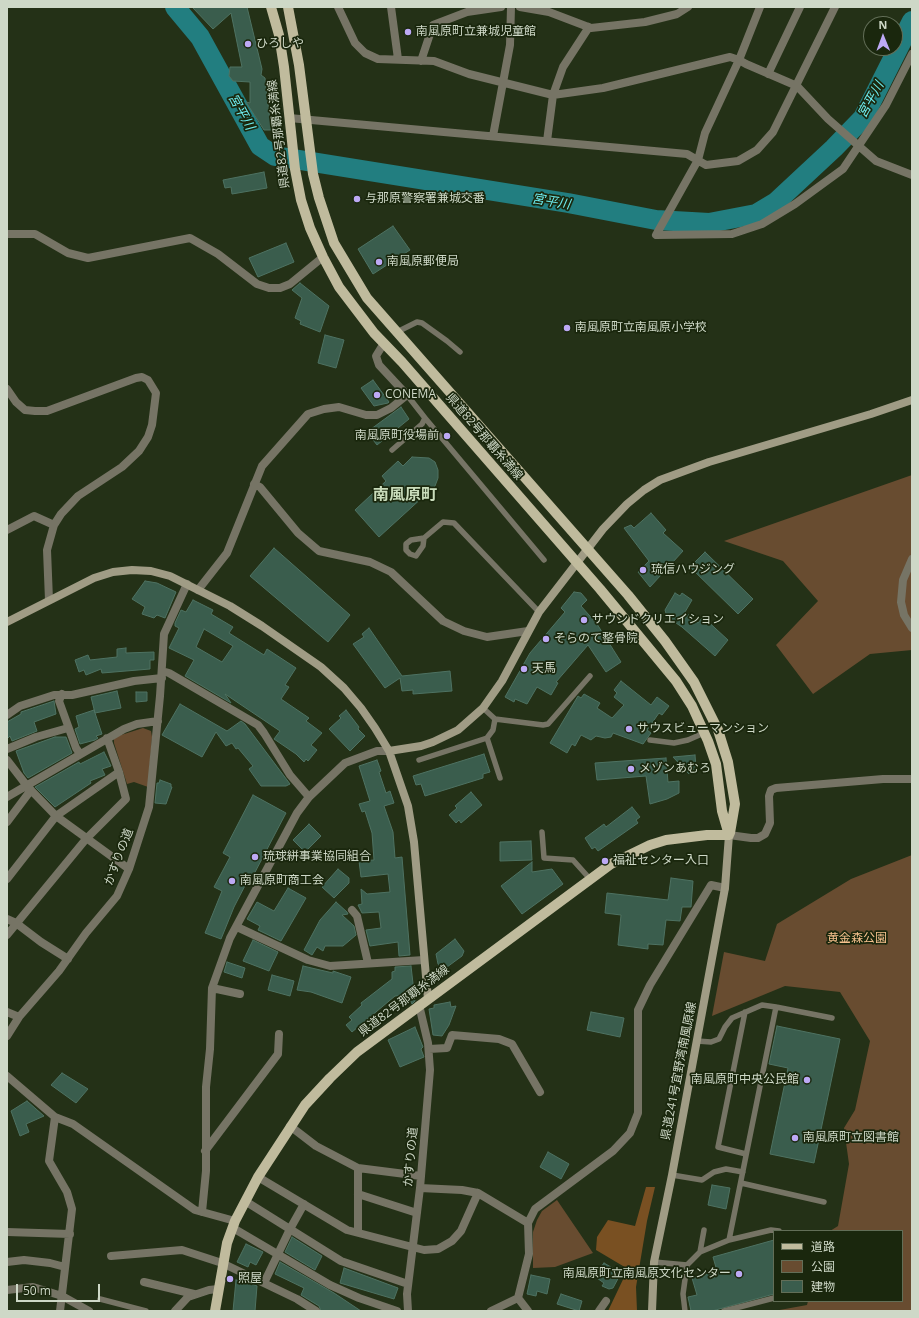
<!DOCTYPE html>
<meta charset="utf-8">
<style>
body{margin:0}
#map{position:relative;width:919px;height:1318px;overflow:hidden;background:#243117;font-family:"Open Sans","Noto Sans JP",sans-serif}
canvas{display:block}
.frame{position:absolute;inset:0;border:8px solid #ced8c7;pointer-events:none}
.legend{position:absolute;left:773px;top:1230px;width:130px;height:72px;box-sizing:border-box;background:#1a270d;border:1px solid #626e57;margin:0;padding:5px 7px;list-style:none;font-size:12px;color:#ced8c7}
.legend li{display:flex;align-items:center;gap:8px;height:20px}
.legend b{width:20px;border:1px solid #626e57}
.north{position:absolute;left:863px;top:16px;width:40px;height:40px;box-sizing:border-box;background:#1a270d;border:1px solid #626e57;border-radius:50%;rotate:359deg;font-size:11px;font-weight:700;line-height:16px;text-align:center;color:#ced8c7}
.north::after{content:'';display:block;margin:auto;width:14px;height:18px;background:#bda9f5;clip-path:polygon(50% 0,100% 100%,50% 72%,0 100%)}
.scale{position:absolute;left:16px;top:1284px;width:84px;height:18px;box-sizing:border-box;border:2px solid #ced8c7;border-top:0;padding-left:5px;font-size:12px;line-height:14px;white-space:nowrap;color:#ced8c7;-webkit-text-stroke:3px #1a270d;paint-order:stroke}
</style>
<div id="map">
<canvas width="919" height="1318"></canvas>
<div class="frame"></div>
<ul class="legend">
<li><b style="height:5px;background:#c0bb9d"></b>道路</li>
<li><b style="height:11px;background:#684c30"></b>公園</li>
<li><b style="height:11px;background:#3a5d4d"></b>建物</li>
</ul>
<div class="north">N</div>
<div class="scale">50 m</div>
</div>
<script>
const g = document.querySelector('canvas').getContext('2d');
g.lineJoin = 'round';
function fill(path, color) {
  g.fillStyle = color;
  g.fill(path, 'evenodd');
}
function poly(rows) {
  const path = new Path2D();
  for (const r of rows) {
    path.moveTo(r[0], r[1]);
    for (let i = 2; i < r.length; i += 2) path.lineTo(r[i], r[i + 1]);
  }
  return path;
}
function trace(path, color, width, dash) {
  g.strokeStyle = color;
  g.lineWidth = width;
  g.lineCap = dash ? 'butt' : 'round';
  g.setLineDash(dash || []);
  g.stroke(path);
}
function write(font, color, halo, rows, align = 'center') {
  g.font = font + ' "Open Sans","Noto Sans JP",sans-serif';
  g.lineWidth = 3.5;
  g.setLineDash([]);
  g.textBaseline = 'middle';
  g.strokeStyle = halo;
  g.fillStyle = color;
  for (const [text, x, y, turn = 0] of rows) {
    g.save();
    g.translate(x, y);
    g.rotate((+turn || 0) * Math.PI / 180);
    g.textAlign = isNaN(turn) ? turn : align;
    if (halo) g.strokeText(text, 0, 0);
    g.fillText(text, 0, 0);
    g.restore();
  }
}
fill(poly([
 [912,475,912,650,870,654,813,694,776,645,818,601,783,561,724,541],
 [143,728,151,731,152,737,148,787,134,782,127,784,114,743,114,738,118,736],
 [912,855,912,1311,774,1311,807,1305,808,1301,902,1301,902,1231,830,1231,838,1226,849,1164,844,1128,855,1110,870,1041,840,992,785,986,712,1016,724,952,765,961,777,924,851,879],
 [557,1200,593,1253,555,1267,533,1268,533,1232,537,1220,542,1211]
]), '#684c30');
fill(poly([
 [646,1187,655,1187,647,1221,636,1287,637,1311,608,1311,628,1269,596,1250,597,1237,608,1220,635,1226]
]), '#795022');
trace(poly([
 [175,7,200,37,260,146,275,156,568,203,656,220,709,223,756,214,776,202,834,148,863,118,912,21]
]), '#227e80', 20);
const building = poly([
 [192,7,247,7,262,69,261,75,265,78,271,130,264,130,246,102,250,103,250,82,233,81,229,76,230,67,242,67,231,13,213,29,192,7],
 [264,172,267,188,232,194,231,187,225,188,223,180,264,172],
 [393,226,410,250,373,274,358,249,393,226],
 [286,243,294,262,258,277,249,258,286,243],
 [300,283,329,306,320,332,300,324,301,321,295,318,302,298,292,290,300,283],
 [325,335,344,340,336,368,318,363,325,335],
 [373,380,389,402,388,403,374,406,361,388,373,380],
 [401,407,409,419,377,445,367,432,401,407],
 [412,457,429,458,435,462,438,470,438,478,435,486,379,537,355,510,386,481,382,476,398,461,403,466,412,457],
 [651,513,666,530,663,533,683,551,650,587,638,572,649,561,624,528,631,525,634,528,651,513],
 [274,548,350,615,328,642,250,576,274,548],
 [705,552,753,599,738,614,690,567,705,552],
 [145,581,157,583,176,592,165,618,157,615,154,618,142,614,145,607,132,599,145,581],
 [574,592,581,593,587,600,581,606,597,624,621,662,606,672,588,645,556,682,558,683,551,695,537,687,527,704,515,699,514,702,505,697,530,653,565,612,561,608,574,592],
 [675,593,680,596,682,593,692,600,685,612,698,623,703,617,728,640,715,656,682,627,667,617,665,610,675,593],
 [193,600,213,610,211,614,233,627,229,633,264,655,267,649,296,668,285,685,289,687,281,699,309,718,306,721,322,733,311,745,317,750,308,761,306,759,304,762,296,754,274,739,280,731,225,694,231,703,185,676,194,660,169,648,179,628,175,626,175,623,181,610,186,612,193,600],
 [204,629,233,646,222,662,196,647,204,629],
 [369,628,402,676,450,671,452,691,413,694,413,690,402,691,400,678,385,688,353,644,364,637,362,634,369,628],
 [126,648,126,653,154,652,154,660,150,660,150,669,102,673,101,669,86,675,84,670,79,672,75,660,88,655,90,660,117,657,117,649,126,648],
 [621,681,651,705,657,697,669,706,662,715,659,713,647,730,651,733,643,744,613,733,611,737,605,738,596,736,591,740,581,735,575,746,572,744,567,753,550,743,578,696,581,698,584,694,600,703,597,708,612,718,624,705,614,697,617,693,614,690,621,681],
 [117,691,121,708,95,713,91,697,117,691],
 [136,692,147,692,147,701,136,702,136,692],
 [54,701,56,714,34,722,37,731,12,741,10,736,7,739,7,722,21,714,21,712,54,701],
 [180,704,227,731,241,721,245,724,290,784,286,786,261,786,249,769,253,766,238,748,236,749,232,743,226,746,216,732,202,757,162,735,180,704],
 [94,710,102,734,96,736,98,738,95,740,80,744,75,729,79,727,76,716,94,710],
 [346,710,359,727,358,729,365,736,350,751,329,729,341,718,339,716,346,710],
 [55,737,66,737,72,753,28,778,24,773,16,751,55,737],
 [104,752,111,766,102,769,105,775,90,781,91,783,55,807,35,787,79,762,80,764,104,752],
 [484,754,490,772,483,774,483,778,425,796,421,784,416,785,413,776,484,754],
 [695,755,696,768,689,774,673,757,695,755],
 [666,758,668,782,679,781,679,793,667,799,650,804,646,776,597,780,595,763,666,758],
 [377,760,381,771,379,772,386,793,390,791,394,803,384,806,393,832,395,858,402,857,410,955,399,956,398,942,370,946,366,930,381,928,379,912,362,913,358,905,362,904,361,889,367,894,390,892,388,874,361,877,359,861,374,860,372,833,365,811,362,812,359,804,370,801,359,766,377,760],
 [160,780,171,784,171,787,172,787,166,804,155,803,157,783,159,783,160,780],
 [471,792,482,805,461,823,459,820,456,823,449,815,457,808,455,806,471,792],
 [253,795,286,813,253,876,251,874,234,907,221,939,205,933,222,891,214,887,230,857,223,853,253,795],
 [632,807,640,817,636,820,638,823,598,851,595,847,592,849,585,838,604,824,606,827,632,807],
 [309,824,321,836,305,852,293,840,309,824],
 [531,841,532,860,500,861,500,842,531,841],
 [532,862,532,872,552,869,563,884,522,914,501,886,532,862],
 [338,869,349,878,349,883,334,898,322,887,338,869],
 [671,878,693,881,691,907,682,907,680,921,666,920,663,945,648,944,648,949,618,945,621,915,605,913,607,893,668,900,671,878],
 [288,888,306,898,281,941,258,930,260,926,247,919,257,902,274,911,288,888],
 [336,902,347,912,348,914,342,915,354,926,356,935,343,946,325,946,323,951,317,947,312,955,304,950,320,920,336,902],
 [455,939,464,951,462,956,443,970,438,964,436,954,455,939],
 [253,940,278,952,269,971,243,961,253,940],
 [227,962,245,968,242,978,224,972,227,962],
 [303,966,333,973,333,971,351,977,342,1003,311,992,297,990,303,966],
 [411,966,415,1001,412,1004,407,995,395,996,352,1032,346,1025,352,1020,349,1017,362,1005,361,1003,392,979,392,972,395,971,395,967,411,966],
 [272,975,294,981,290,996,268,990,272,975],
 [450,1002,451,1007,456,1006,449,1025,442,1036,433,1035,429,1009,434,1008,434,1005,450,1002],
 [591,1012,624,1018,620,1037,587,1030,591,1012],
 [777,1026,840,1039,814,1163,770,1154,788,1068,769,1064,777,1026],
 [415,1027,423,1047,421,1049,424,1057,400,1067,388,1040,415,1027],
 [62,1073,88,1089,76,1103,51,1085,62,1073],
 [27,1101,44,1116,26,1124,29,1132,20,1136,11,1111,27,1101],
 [548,1152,569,1164,561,1179,540,1167,548,1152],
 [712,1185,730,1188,726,1209,708,1205,712,1185],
 [292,1237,322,1256,315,1270,285,1252,292,1237],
 [774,1240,774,1294,712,1311,691,1311,688,1297,697,1295,692,1278,717,1271,713,1257,774,1240],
 [246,1244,263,1252,256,1265,250,1262,248,1267,237,1262,246,1244],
 [280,1262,334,1293,361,1311,321,1311,319,1306,301,1295,304,1288,275,1274,280,1262],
 [604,1263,621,1273,613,1288,609,1289,602,1286,604,1283,594,1276,604,1263],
 [344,1268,398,1288,394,1299,340,1283,344,1268],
 [531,1275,550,1279,547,1294,537,1291,536,1296,527,1294,531,1275],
 [236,1280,248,1282,257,1286,255,1311,233,1311,236,1280],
 [561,1294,582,1301,579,1311,557,1304,561,1294]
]);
fill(building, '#3a5d4d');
trace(building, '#4e7262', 1);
trace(poly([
 [397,332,417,322,422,323,447,341,460,352],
 [425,418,544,560],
 [392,450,422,424,425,418,407,395],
 [424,538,411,540,406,544,406,550,410,554,416,556,423,546,424,538,443,522,454,523,539,612],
 [483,708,495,719,543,725,548,724,590,676],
 [487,738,500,778],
 [650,740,674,743,688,740,704,733],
 [419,760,487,738,493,730,495,719],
 [542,832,544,858,573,860,590,879],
 [776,1007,832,1018],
 [745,1012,718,1147,746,1154],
 [672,1175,702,1180,714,1172,726,1169,743,1172],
 [741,1183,824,1202],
 [729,1240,771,1230,779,1231],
 [700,1252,704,1230],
 [654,1262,687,1265,700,1252,729,1240,776,1007,762,1005,732,1018,725,1027,719,1039,711,1042,697,1041],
 [100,1299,146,1311],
 [685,1311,683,1294,687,1265],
 [724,1311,774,1298]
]), '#767465', 5.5);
trace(poly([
 [338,7,355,43,365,53,378,59,434,61,469,74,553,95,603,88,730,57,739,60,746,64,797,86,828,119,876,161,912,175],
 [391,7,398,59],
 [520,7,549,12,591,28,645,22,677,14,688,7],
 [760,7,739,60,705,133,698,160,656,235,732,234,762,224,795,204,843,169,886,105,912,54],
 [421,61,433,25,467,12,501,7],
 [768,74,800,7],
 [289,118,687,154,706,165,738,161,757,150,773,132,835,7],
 [493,136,510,45,511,7],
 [547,141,553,95,563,67,589,27],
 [7,234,35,234,68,253,88,258,190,238,218,254,257,284,269,288,280,288,290,284,323,257],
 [7,389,16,402,25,410,35,411,47,411,136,378,142,377,148,380,156,393,152,425,148,437,139,451,122,467,78,496,61,514,54,525,47,550,49,600],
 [254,484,260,487,298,533,319,551,370,562,391,572,443,621,464,631,487,637,528,631],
 [7,530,34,516,54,525],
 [912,559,903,580,901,602,904,615,912,628],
 [198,590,227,553,262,466,308,414,324,409,339,407,366,415,377,415,391,408,407,395,379,365,376,356,384,343],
 [162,671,169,673,258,725,264,733,290,775,309,797],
 [62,694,59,701,76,748,80,754],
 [7,715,20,706,54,695,72,695,134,681,162,678],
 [7,749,36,737,68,728],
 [7,760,27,786,56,816,129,869],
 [7,797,124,729,137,724,158,721],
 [7,822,31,790],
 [729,835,751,838,758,838,765,834,770,823,769,796,771,790,776,788,883,779,912,779],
 [7,879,56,816,119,772],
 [352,910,357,916,368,963],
 [7,919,16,923,41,942,68,959],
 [237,927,308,960,330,966,424,960],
 [7,935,86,839,126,799,119,772,107,738],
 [212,988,240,994],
 [7,1012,19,1017],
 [7,1036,19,1017,59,971,86,933,117,896,129,869,149,807,160,696,164,634,187,584],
 [429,1049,447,1048,452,1035,499,1039,512,1044,540,1092],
 [7,1076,55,1117,73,1124,195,1210,235,1221],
 [55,1117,49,1161,67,1192,72,1209,60,1311],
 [290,1126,316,1146,358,1168,421,1176],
 [205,1151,278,1054,279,1034],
 [258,1177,347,1230,424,1250,438,1249,452,1241,461,1231,478,1193],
 [420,1188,462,1190,478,1193,528,1223],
 [358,1194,417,1213],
 [245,1201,341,1261,408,1284],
 [202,1212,206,1171,206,1087,210,1049,212,988,230,938,297,813,309,797,345,763,377,751,389,751],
 [233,1228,330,1285,359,1298,397,1311],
 [7,1232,70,1234],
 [358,1232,358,1168],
 [111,1256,182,1250,222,1263,297,1299,316,1311],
 [7,1262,24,1260,50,1263,65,1267],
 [144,1282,194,1294],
 [264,1283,290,1229,304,1204],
 [7,1290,33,1287,62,1296,89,1311],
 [518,1298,528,1311],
 [175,1311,188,1297,209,1290,218,1289],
 [408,1311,407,1294,420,1188,430,1070,428,1043,419,1005],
 [491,1311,518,1298,529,1254,528,1223,535,1209,613,1151,630,1133,638,1113,638,1010,650,985,711,885,725,888],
 [599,1311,606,1301]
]), '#767465', 8);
trace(poly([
 [7,622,94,578,113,572,132,570,151,571,170,576,230,606,262,626,321,667,344,688,361,708,375,728,389,751,408,806,414,842,428,999],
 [389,751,421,746,433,742,458,730,483,708,502,681,539,612,603,529,627,504,644,490,660,480,709,462,871,414,912,400],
 [652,1311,654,1262,672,1175,725,888,729,835]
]), '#a09c85', 8);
trace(poly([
 [271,7,279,35,284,67,295,169,301,200,310,228,323,257,339,287,374,333,402,362,600,589,676,681,692,706,708,741,716,764,722,811,729,835],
 [288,7,299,65,313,174,319,198,334,243,367,298,628,595,665,641,694,682,718,730,728,762,735,804,730,833],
 [215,1311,227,1243,235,1221,258,1177,305,1105,330,1078,357,1052,611,864,650,845,666,840,707,835,729,835]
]), '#c0bb9d', 10);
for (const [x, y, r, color] of [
 [408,32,4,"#bda9f5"],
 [248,44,4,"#bda9f5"],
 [357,199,4,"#bda9f5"],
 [379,262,4,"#bda9f5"],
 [567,328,4,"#bda9f5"],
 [377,395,4,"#bda9f5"],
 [447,436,4,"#bda9f5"],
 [643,570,4,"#bda9f5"],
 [584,620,4,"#bda9f5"],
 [546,639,4,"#bda9f5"],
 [524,669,4,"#bda9f5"],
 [629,729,4,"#bda9f5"],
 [631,769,4,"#bda9f5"],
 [255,857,4,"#bda9f5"],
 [605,861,4,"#bda9f5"],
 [232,881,4,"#bda9f5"],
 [807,1080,4,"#bda9f5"],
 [795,1138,4,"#bda9f5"],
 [739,1274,4,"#bda9f5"],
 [230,1279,4,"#bda9f5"]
]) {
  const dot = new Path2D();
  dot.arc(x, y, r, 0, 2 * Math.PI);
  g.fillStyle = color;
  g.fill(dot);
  trace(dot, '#1a270d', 1.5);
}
write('12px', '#ced8c7', '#1a270d', [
 ["南風原町立兼城児童館",416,32],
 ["ひろしや",256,44],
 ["与那原警察署兼城交番",365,199],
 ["南風原郵便局",387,262],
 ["南風原町立南風原小学校",575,328],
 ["CONEMA",385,395],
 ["南風原町役場前",439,436,"right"],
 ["琉信ハウジング",651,570],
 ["サウンドクリエイション",592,620],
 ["そらのて整骨院",554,639],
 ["天馬",532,669],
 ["サウスビューマンション",637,729],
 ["メゾンあむろ",639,769],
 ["琉球絣事業協同組合",263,857],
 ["福祉センター入口",613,861],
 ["南風原町商工会",240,881],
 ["南風原町中央公民館",799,1080,"right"],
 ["南風原町立図書館",803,1138],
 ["南風原町立南風原文化センター",731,1274,"right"],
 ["照屋",238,1279]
], 'left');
write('12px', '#ced8c7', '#1a270d', [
 ["県道82号那覇糸満線",279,134,-97],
 ["県道82号那覇糸満線",484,437,49],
 ["かすりの道",119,857,-69],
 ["県道82号那覇糸満線",404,1001,-37],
 ["県道241号宜野湾南風原線",679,1071,-79],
 ["かすりの道",411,1157,-85]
]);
write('12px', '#f6c18e', '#1a270d', [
 ["黄金森公園",857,939]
]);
write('italic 13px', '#6eedf0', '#1a270d', [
 ["宮平川",871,100,-61],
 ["宮平川",241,112,61],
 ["宮平川",551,202,9]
]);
write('bold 16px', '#caddbc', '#1a270d', [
 ["南風原町",405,495]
]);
</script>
